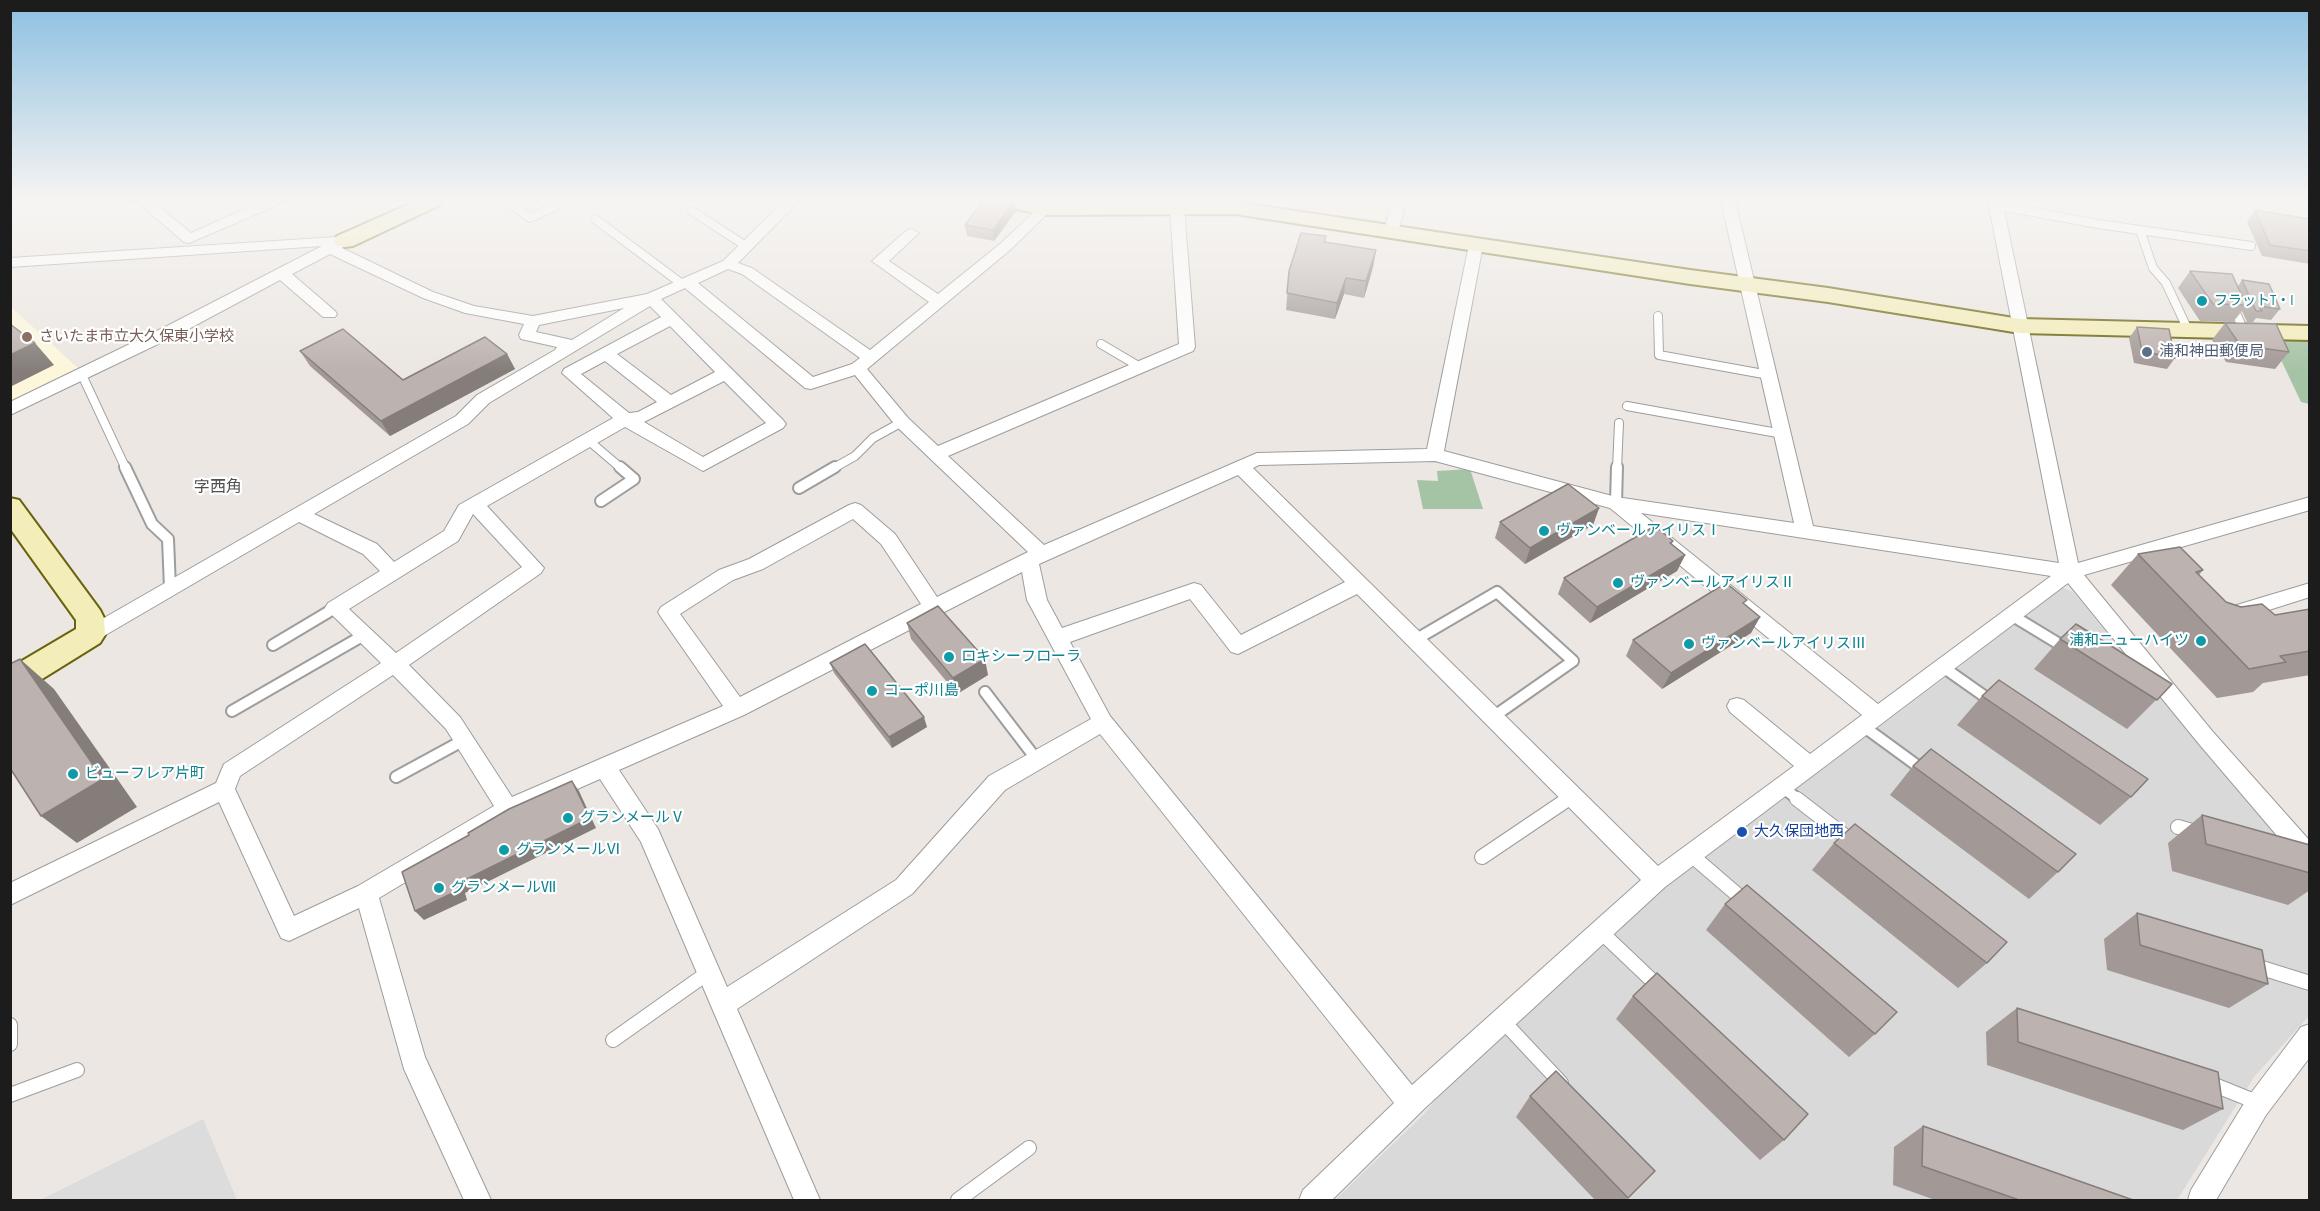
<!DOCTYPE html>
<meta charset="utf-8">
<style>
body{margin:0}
#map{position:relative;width:2320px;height:1211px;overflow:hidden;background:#ece7e2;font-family:"PT Sans Narrow",sans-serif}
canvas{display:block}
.frame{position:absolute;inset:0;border:12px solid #1c1c1c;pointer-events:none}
</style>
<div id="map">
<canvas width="2320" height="1211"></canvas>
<div class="frame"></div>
</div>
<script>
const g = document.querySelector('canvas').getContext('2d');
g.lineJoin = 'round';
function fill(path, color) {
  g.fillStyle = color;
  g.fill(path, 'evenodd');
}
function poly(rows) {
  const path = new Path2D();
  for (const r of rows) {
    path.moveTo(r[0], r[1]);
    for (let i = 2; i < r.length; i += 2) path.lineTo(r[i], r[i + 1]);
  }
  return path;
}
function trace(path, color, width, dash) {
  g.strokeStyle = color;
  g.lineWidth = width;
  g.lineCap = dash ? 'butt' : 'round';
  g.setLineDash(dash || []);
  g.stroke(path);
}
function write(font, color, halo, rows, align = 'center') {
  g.font = font + ' "PT Sans Narrow","Noto Sans JP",sans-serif';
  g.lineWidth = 4.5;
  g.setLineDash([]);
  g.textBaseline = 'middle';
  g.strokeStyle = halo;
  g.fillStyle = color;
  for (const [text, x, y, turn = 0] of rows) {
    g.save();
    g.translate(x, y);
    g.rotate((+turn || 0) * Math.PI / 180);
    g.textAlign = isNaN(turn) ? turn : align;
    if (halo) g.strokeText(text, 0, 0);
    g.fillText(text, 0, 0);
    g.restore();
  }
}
fill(poly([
 [2062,587,2073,592,2207,754,2309,871,2309,1016,2254,1077,2177,1200,1335,1200,1424,1114,1436,1099,1665,887,1946,677]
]), '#dad9d9');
fill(poly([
 [1310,201,1384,201,1383,218,1310,206],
 [11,307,78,368,11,401]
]), '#fcf7db');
fill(poly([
 [2271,339,2309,341,2309,404,2301,402],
 [1470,469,1483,509,1423,509,1417,480,1438,481,1437,471]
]), '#a5c3a5');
fill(poly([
 [203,1119,237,1200,40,1200]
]), '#dcdcdc');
const laneFar2 = poly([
 [506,201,530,218,562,203,559,201],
 [1995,205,2098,224,2251,246],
 [692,211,746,246],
 [595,219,682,284],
 [2140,230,2153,268,2166,283,2188,330],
 [2232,304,2244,331],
 [1658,316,1659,355,1769,375],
 [1101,344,1140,367],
 [82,375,126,469],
 [1627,406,1783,434],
 [588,440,622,469],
 [832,469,855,456,873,438,902,422],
 [1617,469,1619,423]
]);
const laneFar1 = poly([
 [125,467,152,524,168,539,170,588],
 [799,488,835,467],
 [601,501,634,479,620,467],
 [1616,503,1617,467],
 [2013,616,2069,650],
 [1415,640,1497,592,1573,661,1493,717],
 [273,645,335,608],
 [1943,667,1994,703],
 [985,692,1037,760],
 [232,711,364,635],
 [1863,726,1926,772],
 [396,777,464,740],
 [1781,786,1799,800],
 [1566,800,1572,796]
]);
const lane = poly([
 [1797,799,1854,843],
 [2178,827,2199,833],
 [1690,854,1747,903],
 [1482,857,1568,799],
 [1600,931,1661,989],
 [2252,965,2310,983],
 [1502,1020,1561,1083],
 [10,1025,10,1044],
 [613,1040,709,972],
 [2207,1082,2259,1103],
 [10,1095,77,1070],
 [958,1200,1029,1148]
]);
const street = poly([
 [136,201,152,201,191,233,263,201,282,201,280,204,189,243,184,242,136,201],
 [784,201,799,201,738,263,752,268,870,350,929,302,872,261,907,230,912,229,919,233,889,261,938,294,1000,244,1040,206,1050,206,1052,209,1010,250,867,369,908,418,938,446,1179,344,1170,208,1177,204,1182,205,1184,208,1195,347,1193,351,948,456,1044,545,1257,453,1427,449,1469,245,1476,241,1483,245,1444,451,1616,497,1794,523,1721,201,1735,201,1813,526,2059,563,1988,201,2002,201,2078,563,2310,497,2310,510,2084,575,2213,732,2310,841,2310,868,2302,865,2199,744,2068,583,1665,887,1425,1108,1332,1200,1299,1200,1303,1190,1394,1103,1100,734,1005,790,912,894,737,1009,820,1200,794,1200,641,842,600,779,516,816,379,898,425,1057,491,1200,464,1200,404,1069,359,908,289,941,281,938,219,802,10,905,10,883,216,783,224,764,381,663,325,608,328,603,380,571,363,554,299,522,97,640,90,643,83,640,80,635,83,630,456,416,477,395,555,350,557,347,521,339,519,335,524,324,465,313,423,298,330,254,292,274,335,311,337,314,335,317,323,317,280,280,181,333,10,415,10,402,169,325,322,246,10,267,10,258,337,237,347,243,342,248,433,292,474,306,533,316,647,294,723,261,784,201],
 [728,269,742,274,860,358,852,364,813,377,698,283,728,269],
 [685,288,805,388,811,389,855,375,896,426,1028,552,937,597,895,534,861,505,855,503,849,505,749,559,719,570,661,607,658,612,661,617,723,706,512,797,460,717,409,665,541,573,544,568,487,506,625,427,703,471,783,428,786,424,783,420,661,299,685,288],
 [650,306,661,317,564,369,562,373,613,418,459,505,444,531,394,562,377,544,314,514,468,424,489,403,650,306],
 [624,308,572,340,536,332,539,325,624,308],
 [670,326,715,372,671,395,617,354,670,326],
 [605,361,657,402,638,412,629,413,581,374,605,361],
 [724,381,766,423,703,457,644,422,724,381],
 [1435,461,1610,508,1862,715,1810,754,1744,700,1737,698,1730,700,1727,706,1730,712,1794,766,1658,866,1253,468,1259,465,1435,461],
 [1238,475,1345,582,1241,635,1201,585,1194,583,1062,628,1047,600,1039,564,1238,475],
 [1641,513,2051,576,1878,704,1641,513],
 [473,514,522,567,396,653,349,609,458,541,473,514],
 [853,519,881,544,921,604,740,697,680,614,733,580,763,569,853,519],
 [1022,572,1027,600,1091,719,989,776,896,880,727,987,658,829,619,770,744,715,1022,572],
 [1357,594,1641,880,1412,1085,1110,716,1070,642,1190,599,1231,652,1238,654,1357,594],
 [393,675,446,729,494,806,358,886,294,916,235,789,240,776,393,675],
 [1392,201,1406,201,1398,232,1391,236,1384,232,1392,201],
 [2310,583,2310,597,2237,620,2230,617,2227,612,2230,607,2310,583],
 [2310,1024,2310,1057,2266,1115,2216,1200,2188,1200,2191,1190,2248,1097,2301,1027,2310,1024]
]);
const secondary = poly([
 [416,201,443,201,440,205,353,246,345,247,337,246,334,241,337,236,416,201],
 [994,201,1235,202,1690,270,1828,288,2020,319,2310,326,2310,340,2020,333,1828,302,1690,284,1235,214,1045,215,997,205,994,201],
 [10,498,19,500,100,610,104,618,105,635,100,643,21,692,10,695,10,668,76,629,76,620,10,528,10,498]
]);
trace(laneFar2, '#9d9d9d', 10);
trace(laneFar1, '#9d9d9d', 14);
trace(lane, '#9d9d9d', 16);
trace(street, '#9d9d9d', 2);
trace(secondary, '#68630d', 4);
trace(laneFar2, '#fff', 8);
trace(laneFar1, '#fff', 10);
trace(lane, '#fff', 14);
fill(street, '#fff');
fill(secondary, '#f3edb9');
fill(poly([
 [2255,210,2310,219,2310,264,2262,256,2247,222],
 [1016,211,994,241,967,236,965,225],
 [1326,236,1325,242,1376,250,1373,267,1364,298,1344,294,1335,319,1286,310,1289,271],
 [2190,271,2238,286,2242,280,2280,309,2271,320,2256,318,2253,322,2247,322,2242,311,2233,322,2200,321,2178,288],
 [2225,323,2289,352,2275,369,2226,362,2212,340],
 [2137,327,2175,358,2167,369,2134,363,2129,338],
 [300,351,403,380,507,354,515,369,390,436,310,366],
 [1599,508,1593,525,1525,564,1495,538,1500,522],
 [1673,541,1672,544,1685,555,1677,571,1590,623,1558,594,1564,578],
 [2138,554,2203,570,2199,575,2226,602,2241,607,2275,615,2310,609,2310,675,2263,683,2253,692,2217,698,2111,585],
 [1760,617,1751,633,1662,689,1626,656,1633,640],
 [907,623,988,675,957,694,911,639],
 [2060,639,2172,684,2127,729,2034,669],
 [830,663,927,727,892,748,834,673],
 [1982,696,2131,797,2100,825,1957,725],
 [1913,766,2058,872,2029,899,1890,795],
 [2202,815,2310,845,2310,890,2288,905,2172,871,2168,843],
 [1834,843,1987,963,1958,988,1812,870],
 [1725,904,1875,1034,1849,1057,1706,930],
 [2137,913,2268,984,2229,1008,2107,970,2104,939],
 [1633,996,1784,1140,1760,1160,1616,1019],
 [2017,1008,2223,1109,2183,1130,1987,1065,1986,1032],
 [1530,1096,1655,1171,1626,1200,1595,1200,1516,1117],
 [1923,1126,2133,1200,1935,1200,1893,1185,1894,1147]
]), '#a29996');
fill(poly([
 [1014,201,1016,211,994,241,993,230],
 [1376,250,1373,267,1364,298,1366,281],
 [1346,278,1344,294,1335,319,1337,303],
 [35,343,54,365,10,387,10,355],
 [507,354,515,369,390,436,381,421],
 [1599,508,1593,525,1525,564,1530,548],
 [1685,555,1677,571,1590,623,1597,607],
 [1760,617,1751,633,1662,689,1671,673],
 [20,659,54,689,137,807,77,843,41,816],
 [985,659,988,675,957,694,953,678],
 [924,717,927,727,892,748,889,737],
 [572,781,579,791,596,828,465,893,467,900,424,920,415,911,457,884]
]), '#847d7a');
const building = poly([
 [983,201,1014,201,993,230,965,225,983,201],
 [2255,210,2310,219,2310,251,2270,245,2255,210],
 [1301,233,1326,236,1324,242,1376,250,1366,281,1346,278,1337,303,1287,293,1289,271,1301,233],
 [2190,271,2232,274,2246,305,2213,304,2190,271],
 [2242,280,2269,284,2280,309,2259,306,2262,311,2256,311,2242,280],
 [2225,323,2276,324,2289,352,2240,345,2225,323],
 [10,324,35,343,10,355,10,324],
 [2137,327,2169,329,2175,358,2142,351,2137,327],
 [343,329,403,380,485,337,507,354,381,421,300,351,343,329],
 [1568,484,1599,508,1530,548,1500,522,1568,484],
 [1655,526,1673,541,1670,543,1685,555,1597,607,1564,578,1655,526],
 [2180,547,2203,570,2196,572,2226,602,2241,607,2262,604,2275,615,2310,609,2310,651,2280,656,2286,662,2249,669,2138,554,2180,547],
 [1726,583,1747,600,1743,603,1760,617,1671,673,1633,640,1726,583],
 [938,606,985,659,953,678,907,623,938,606],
 [2076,624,2172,684,2157,700,2060,639,2076,624],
 [865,644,924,717,889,737,830,663,865,644],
 [20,659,103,779,41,816,10,768,10,664,20,659],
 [1999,680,2148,779,2131,797,1982,696,1999,680],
 [1931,749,2076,854,2058,872,1913,766,1931,749],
 [572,781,590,818,457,884,459,890,415,911,402,872,469,835,468,833,509,809,572,781],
 [2202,815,2310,845,2310,873,2206,844,2202,815],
 [1855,824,2007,942,1987,963,1834,843,1855,824],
 [1747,885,1897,1012,1875,1034,1725,904,1747,885],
 [2137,913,2262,950,2268,984,2140,945,2137,913],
 [1657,973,1808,1114,1784,1140,1633,996,1657,973],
 [2017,1008,2218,1072,2223,1109,2018,1042,2017,1008],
 [1556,1071,1655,1171,1628,1198,1530,1096,1556,1071],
 [1923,1126,2133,1200,2019,1200,1922,1166,1923,1126]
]);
fill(building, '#bcb2af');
trace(building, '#847d7a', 1.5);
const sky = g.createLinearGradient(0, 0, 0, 371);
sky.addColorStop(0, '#8dc0e1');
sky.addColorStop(0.54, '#f6f4f2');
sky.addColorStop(1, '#f6f4f200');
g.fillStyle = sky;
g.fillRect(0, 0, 2320, 371);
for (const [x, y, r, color] of [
 [2202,301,6,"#0f9aa8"],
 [27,337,6,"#8d6e63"],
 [2147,352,6,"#5c6f8a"],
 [1544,531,6,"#0f9aa8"],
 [1618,583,6,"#0f9aa8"],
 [2201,641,6,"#0f9aa8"],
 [1689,644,6,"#0f9aa8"],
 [949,657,6,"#0f9aa8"],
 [872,691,6,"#0f9aa8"],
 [73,774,6,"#0f9aa8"],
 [568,818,6,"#0f9aa8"],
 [1742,832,6,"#1a4fb4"],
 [504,850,6,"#0f9aa8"],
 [439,888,6,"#0f9aa8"]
]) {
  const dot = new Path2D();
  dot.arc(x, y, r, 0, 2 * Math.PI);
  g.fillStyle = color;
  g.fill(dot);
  trace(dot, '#fff', 2);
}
write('14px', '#0d838f', '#fff', [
 ["フラットT・I",2214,301]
], 'left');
write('15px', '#785e54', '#fff', [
 ["さいたま市立大久保東小学校",39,337]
], 'left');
write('15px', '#4e5e75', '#fff', [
 ["浦和神田郵便局",2159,352]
], 'left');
write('15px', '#0d838f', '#fff', [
 ["ヴァンベールアイリスⅠ",1556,531],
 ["ヴァンベールアイリスⅡ",1630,583],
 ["浦和ニューハイツ",2189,641,"right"],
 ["ヴァンベールアイリスⅢ",1701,644],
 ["ロキシーフローラ",961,657],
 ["コーポ川島",884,691],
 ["ビューフレア片町",85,774],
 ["グランメールⅤ",580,818],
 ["グランメールⅥ",516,850],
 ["グランメールⅦ",451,888]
], 'left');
write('15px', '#164399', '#fff', [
 ["大久保団地西",1754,832]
], 'left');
write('16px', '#4f4f4f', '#fff', [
 ["字西角",218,487]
]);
</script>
